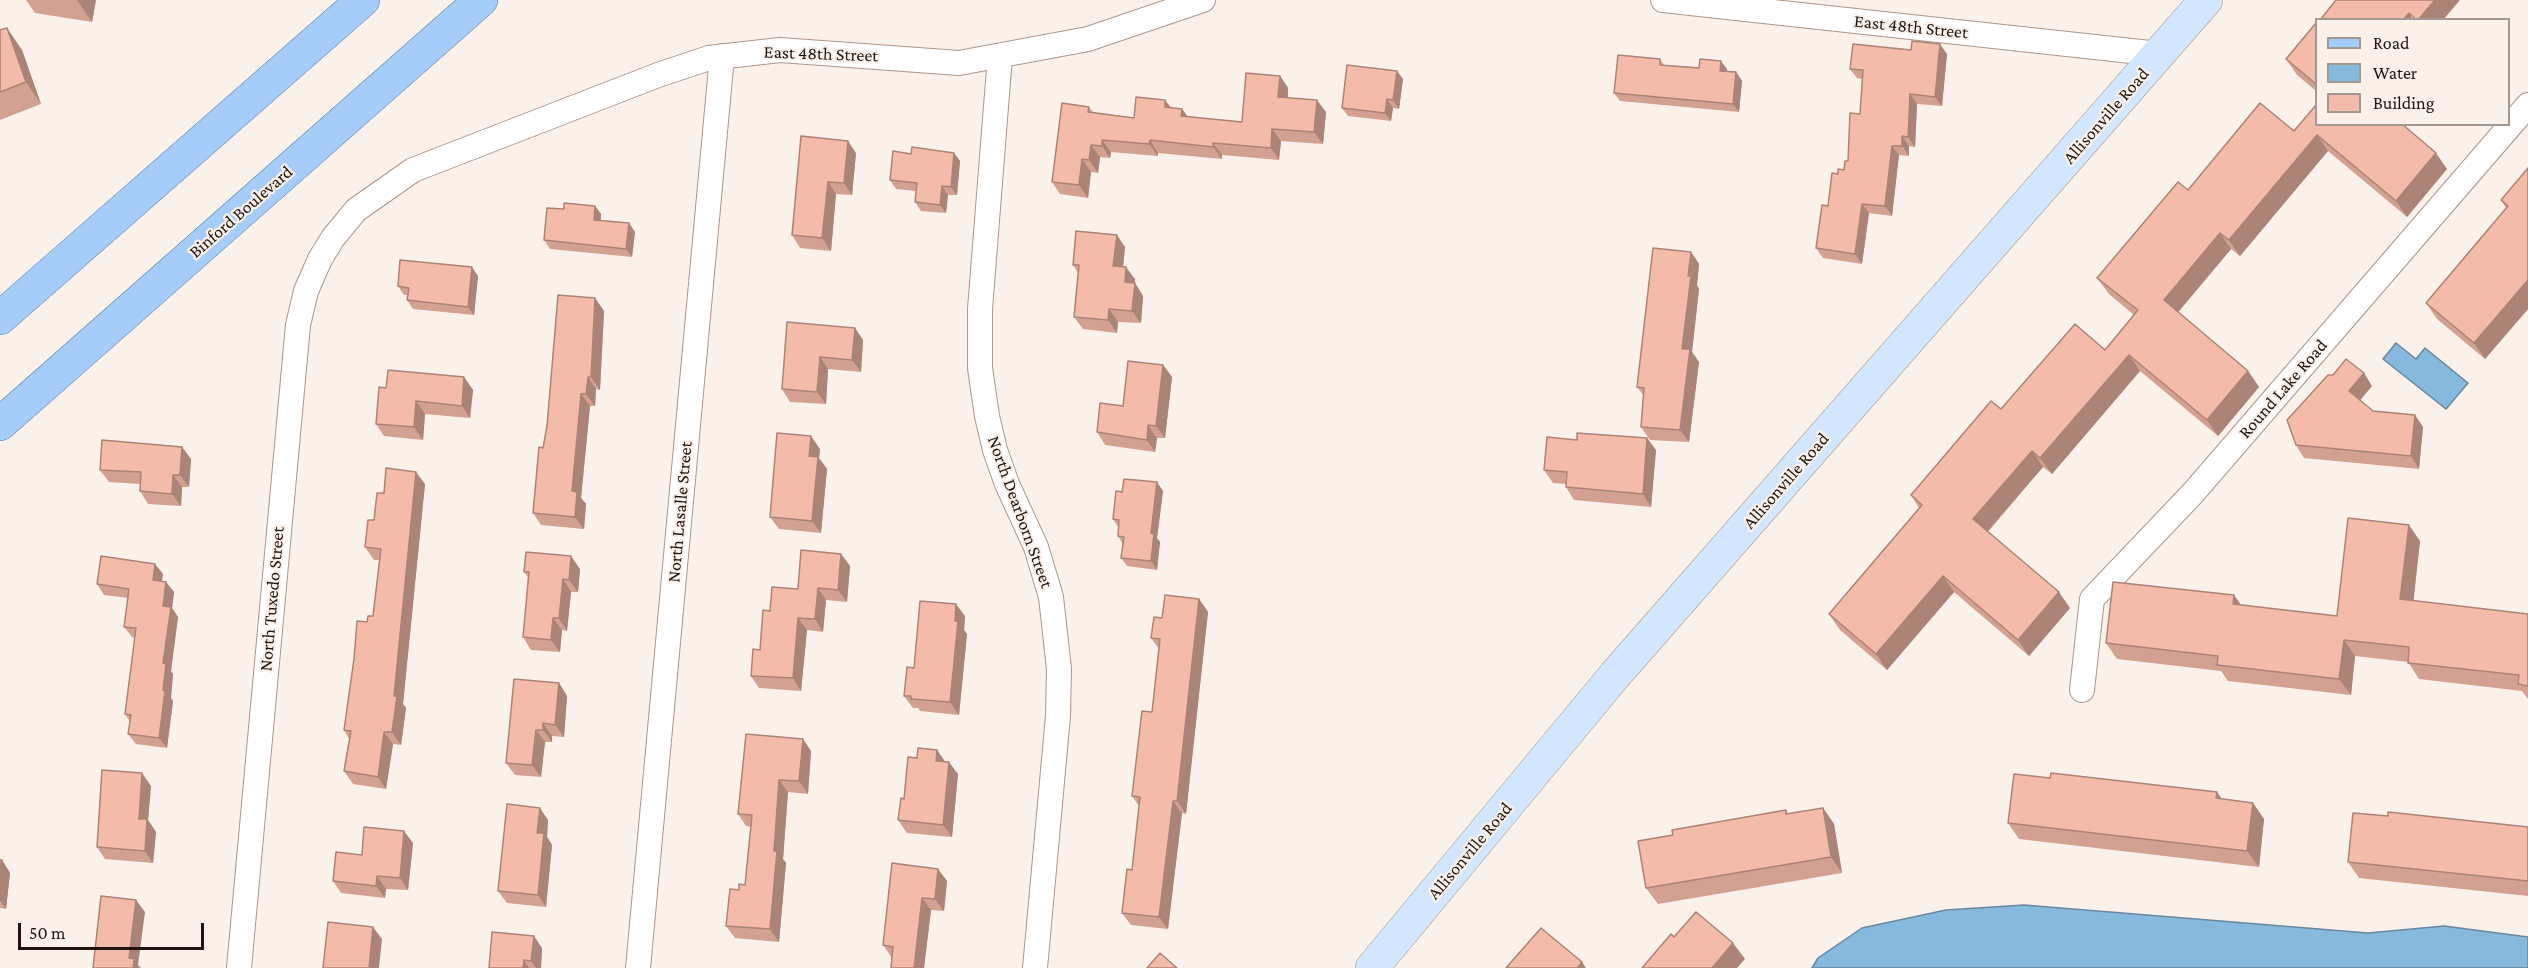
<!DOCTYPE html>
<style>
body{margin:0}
#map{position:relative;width:2528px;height:968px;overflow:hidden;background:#fbf1eb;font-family:"Crimson Pro",serif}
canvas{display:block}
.legend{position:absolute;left:2315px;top:18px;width:195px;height:108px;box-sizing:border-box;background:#fbf1eb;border:2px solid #a39993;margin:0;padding:8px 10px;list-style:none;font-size:18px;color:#1e1510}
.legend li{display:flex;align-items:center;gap:12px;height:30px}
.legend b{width:30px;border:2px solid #a39993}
.scale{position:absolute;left:18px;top:923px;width:186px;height:27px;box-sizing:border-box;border:3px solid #1e1510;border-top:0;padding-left:8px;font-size:18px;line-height:21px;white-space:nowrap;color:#1e1510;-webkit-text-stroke:4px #fbf1eb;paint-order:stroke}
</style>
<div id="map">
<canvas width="2528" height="968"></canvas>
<ul class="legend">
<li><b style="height:8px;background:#a6ccfa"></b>Road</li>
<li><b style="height:16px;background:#86b9db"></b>Water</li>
<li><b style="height:16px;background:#f5bbaa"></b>Building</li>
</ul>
<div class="scale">50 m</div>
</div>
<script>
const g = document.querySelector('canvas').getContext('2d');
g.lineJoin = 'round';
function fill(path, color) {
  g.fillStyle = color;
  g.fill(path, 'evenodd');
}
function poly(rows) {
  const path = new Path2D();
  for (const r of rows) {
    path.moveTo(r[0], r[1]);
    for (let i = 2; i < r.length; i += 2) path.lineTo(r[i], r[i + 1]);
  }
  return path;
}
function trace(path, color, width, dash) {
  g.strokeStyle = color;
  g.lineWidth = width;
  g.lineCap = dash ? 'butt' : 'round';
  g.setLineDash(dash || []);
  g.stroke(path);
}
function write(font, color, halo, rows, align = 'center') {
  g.font = font + ' "Crimson Pro",serif';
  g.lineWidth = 4.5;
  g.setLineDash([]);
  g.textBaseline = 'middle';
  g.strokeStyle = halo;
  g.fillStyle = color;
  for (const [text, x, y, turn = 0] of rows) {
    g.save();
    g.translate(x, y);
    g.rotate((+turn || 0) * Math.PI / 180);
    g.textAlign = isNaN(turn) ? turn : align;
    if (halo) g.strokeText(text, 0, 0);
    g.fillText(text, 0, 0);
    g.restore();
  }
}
const water = poly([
 [2396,343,2416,359,2425,348,2468,383,2446,409,2383,359,2396,343],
 [2024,905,2368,933,2444,926,2528,937,2528,968,1812,968,1818,958,1862,928,1946,910,2024,905]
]);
fill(water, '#86b9db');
trace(water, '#67889e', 1.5);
const street = poly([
 [1663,0,2159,54],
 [1000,56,980,309,980,368,987,416,995,450,1007,484,1036,547,1051,597,1059,669,1058,716,1035,968],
 [2082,690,2092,599,2193,493,2528,105],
 [239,968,298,325,306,291,320,259,333,238,356,210,413,170,658,75,709,58,780,50,959,63,1088,39,1203,0],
 [638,968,722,56]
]);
const secondary = poly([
 [1372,968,1615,675,2206,0]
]);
const primary = poly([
 [0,318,363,0],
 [0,424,481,0]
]);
trace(street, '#ae9689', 26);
trace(secondary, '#ae9689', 34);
trace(primary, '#4f76a6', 34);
trace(street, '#fff', 24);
trace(secondary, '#d2e6fd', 33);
trace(primary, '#a6ccfa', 33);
fill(poly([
 [26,0,96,0,92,22,35,13],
 [2316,23,2316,91,2297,75,2286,59],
 [0,30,22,50,41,104,0,120],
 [1947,54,1942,106,1917,104,1915,147,1909,146,1909,156,1899,155,1892,216,1869,213,1862,264,1823,258,1816,248,1838,174,1844,170,1848,161,1860,114,1862,79,1857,78,1850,69],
 [1660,59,1664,65,1727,69,1727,71,1736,72,1742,81,1739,112,1620,101,1614,93],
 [1280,76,1288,88,1288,98,1326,112,1323,144,1281,141,1279,160,1222,155,1222,159,1158,153,1158,156,1111,152,1110,158,1100,157,1098,173,1091,172,1088,198,1060,194,1052,182,1089,107,1093,112,1134,118,1165,100,1171,108,1182,109,1188,117,1242,122],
 [1403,79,1399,109,1393,108,1391,121,1348,116,1342,108],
 [2316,105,2447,169,2407,217,2328,151,2240,256,2231,249,2178,312,2248,371,2259,387,2218,436,2140,371,2052,474,2043,467,1988,532,2070,608,2029,656,1954,592,1887,670,1840,630,1829,614,1919,508,1911,495,2001,409,2105,350,2134,315,2109,294,2097,278,2188,190,2294,131],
 [801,136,856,153,852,195,836,194,831,251,800,248,792,235],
 [954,153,960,161,957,195,948,195,946,213,921,211,915,202,916,191,896,189,890,180,911,154],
 [2528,168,2528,309,2485,359,2437,319,2426,303,2506,208,2501,200],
 [595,206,601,214,601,220,635,232,632,257,550,249,544,240,564,209],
 [1125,247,1123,266,1135,279,1135,283,1143,296,1141,323,1118,322,1117,333,1083,329,1074,317,1078,273,1073,265],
 [1691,252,1699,264,1697,285,1699,289,1692,352,1699,362,1689,442,1650,440,1641,427,1644,396,1637,387],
 [478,276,474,315,413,309,407,300,408,295,404,295,398,286],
 [595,298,604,311,600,390,596,389,595,406,590,406,581,498,586,504,584,529,541,525,533,513,543,448],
 [855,328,863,340,861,372,828,369,826,404,790,402,782,389],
 [1163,365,1172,377,1165,438,1157,438,1155,452,1105,445,1097,432],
 [464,377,473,390,470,418,425,414,423,440,384,436,376,424,386,388],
 [2372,386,2360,400,2373,411,2415,415,2423,427,2419,469,2304,458,2296,445],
 [182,447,191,459,189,487,182,487,181,506,148,504,140,491,140,484,109,482,100,470],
 [820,449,819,458,827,469,821,533,779,529,770,517],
 [1656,450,1651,507,1574,500,1566,487,1566,484,1553,483,1544,470],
 [425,484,403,704,406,708,401,745,393,744,386,789,353,784,344,771,349,739,344,730,367,622,373,616,379,560,374,560,365,547,384,493],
 [1163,491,1157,538,1160,542,1157,570,1127,566,1121,558,1123,544,1118,536,1118,527,1113,519,1122,492],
 [2420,541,2413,601,2528,614,2528,699,2522,691,2419,679,2408,662,2355,656,2351,695,2228,681,2221,671,2117,659,2106,643,2234,595,2241,605,2337,616],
 [841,554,850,566,847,602,826,600,823,632,807,630,801,691,759,688,751,676,760,650,770,611],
 [580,569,578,592,571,592,567,631,562,630,560,652,531,650,523,637,528,577,524,572],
 [163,574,162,581,166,582,174,592,172,608,178,617,171,671,173,674,171,698,173,701,167,748,136,744,128,734,130,722,125,714,135,638,132,637,124,627,128,598,104,595,97,584],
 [1199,599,1208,612,1186,814,1182,813,1168,929,1131,925,1122,913,1132,870,1139,806,1132,796,1152,712,1159,649,1151,638,1162,618],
 [965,616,964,630,967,634,959,715,920,711,918,708,913,708,904,696,914,668],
 [559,683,567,696,564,737,552,736,552,742,545,742,541,777,515,775,506,763],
 [803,739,811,751,808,794,788,792,783,859,786,863,779,942,735,938,726,926,739,890,745,885,751,827,746,826,738,814],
 [937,750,945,762,958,774,952,837,907,833,898,820,904,799,917,758],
 [2050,778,2217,792,2221,799,2253,803,2264,819,2259,867,2019,839,2008,823],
 [151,786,148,820,156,832,153,863,105,859,97,847],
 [1823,808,1834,824,1842,873,1658,904,1646,888,1673,835,1786,810,1788,814],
 [2388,816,2528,827,2528,896,2359,878,2348,862],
 [548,820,547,837,552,845,546,907,507,903,498,891],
 [413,843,408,890,386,889,385,898,341,893,333,881,362,855],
 [0,860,2,860,10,873,6,909,0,908],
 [938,869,947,881,944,911,931,910,924,968,891,968,892,958,883,945],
 [542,948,541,968,489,968]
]), '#d3a192');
fill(poly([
 [77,0,96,0,92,22],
 [2435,0,2460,0,2443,20,2418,20],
 [2409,13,2413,20,2403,20],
 [7,28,22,50,41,104,26,82],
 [1940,44,1947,54,1942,106,1935,97],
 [1721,61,1727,69,1726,79,1720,71],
 [1397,71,1403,79,1399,109,1393,100],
 [1736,72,1742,81,1739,112,1733,104],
 [1280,76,1288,88,1287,109,1278,97],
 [1910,94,1917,104,1915,147,1908,137],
 [1387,99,1393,108,1391,121,1385,113],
 [1165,100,1174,112,1165,107],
 [1317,100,1326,112,1323,144,1314,132],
 [1182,109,1191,121,1181,116],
 [1272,129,1281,141,1279,160,1271,148],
 [2317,135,2328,151,2240,256,2229,240],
 [1902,136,1909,146,1909,156,1902,146],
 [1102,140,1111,152,1110,158,1102,146],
 [1150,140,1158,153,1158,156,1149,144],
 [848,141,856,153,852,195,844,183],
 [1213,143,1222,155,1222,159,1213,147],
 [1091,145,1100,157,1098,173,1089,160],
 [1892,146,1899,155,1892,216,1885,206],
 [954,153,960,161,957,195,951,187],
 [2436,153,2447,169,2407,217,2396,201],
 [1082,159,1091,172,1088,198,1079,185],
 [828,182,836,194,831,251,822,238],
 [942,186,948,195,946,213,940,205],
 [1862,204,1869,213,1862,264,1855,254],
 [595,206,601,214,600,228,594,220],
 [629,223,635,232,632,257,626,249],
 [2220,233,2231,249,2175,316,2164,300],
 [1117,235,1125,247,1122,278,1113,266],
 [1691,252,1699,264,1697,285,1699,289,1692,352,1699,362,1689,442,1680,430,1682,349],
 [472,267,478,276,474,315,468,307],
 [1126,267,1135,279,1135,283,1143,296,1141,323,1132,311,1125,282],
 [2528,280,2528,309,2485,359,2474,343],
 [595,298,604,311,600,390,591,377],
 [1109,309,1118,322,1117,333,1108,320],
 [855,328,863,340,861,372,852,360],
 [2129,355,2140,371,2052,474,2040,458],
 [820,357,828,369,826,404,817,392],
 [1163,365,1172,377,1165,438,1156,426],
 [2248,371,2259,387,2218,436,2207,420],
 [2364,373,2372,386,2357,404,2349,391],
 [464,377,473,390,470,418,462,406],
 [588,377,596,389,595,406,586,394],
 [581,394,590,406,581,498,586,504,584,529,575,517,572,491],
 [416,401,425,414,423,440,414,427],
 [2415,415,2423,427,2419,469,2411,456],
 [1148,425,1157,438,1155,452,1147,440],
 [811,436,820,449,819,458,827,469,821,533,812,521,809,456],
 [1647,438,1656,450,1651,507,1643,494],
 [182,447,191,459,189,487,180,475],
 [2032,451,2043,467,1984,535,1973,519],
 [416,472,425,484,403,704,406,708,401,745,392,732,394,696],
 [173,475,182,487,181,506,172,494],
 [1157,482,1163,491,1157,538,1160,542,1157,570,1151,561,1151,533],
 [2409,525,2420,541,2412,615,2400,599],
 [841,554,850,566,847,602,838,590],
 [571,556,580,569,578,592,569,580],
 [155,564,163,574,160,591,153,580],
 [1943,576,1954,592,1887,670,1876,654],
 [563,579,571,592,567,631,559,618],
 [166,582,174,592,172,608,178,617,171,671,173,674,171,698,173,701,167,748,159,738,163,690,163,606],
 [818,588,826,600,823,632,815,619],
 [2059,592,2070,608,2029,656,2018,640],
 [2234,595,2245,611,2233,604],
 [1199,599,1208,612,1186,814,1177,801],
 [956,604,965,616,964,630,967,634,959,715,950,702],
 [553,618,562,630,560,652,551,640],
 [798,618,807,630,801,691,793,678],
 [2344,640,2355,656,2351,695,2339,679],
 [559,683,567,696,564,737,555,725],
 [543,723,552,736,552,742,543,730],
 [536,730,545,742,541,777,532,765],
 [384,732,393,744,386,789,378,777],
 [803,739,811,751,808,794,799,781],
 [937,750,946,763,936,761],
 [949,762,958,774,952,837,943,825],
 [142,773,151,786,148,820,156,832,153,863,145,851,139,819],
 [779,780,788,792,783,859,786,863,779,942,770,929,774,851],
 [2217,792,2228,808,2216,798],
 [1173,801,1182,813,1168,929,1159,917],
 [2253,803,2264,819,2259,867,2247,851],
 [540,808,548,820,547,837,552,845,546,907,538,895,537,833],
 [1823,808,1834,824,1842,873,1831,857],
 [404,831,413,843,408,890,400,878],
 [2,860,10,873,6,909,0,900,0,876],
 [938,869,947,881,944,911,935,899],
 [377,876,386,889,385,898,376,886],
 [922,898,931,910,924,968,914,968],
 [136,900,145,912,138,965,141,968,133,968,129,958],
 [373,927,382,939,379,968,369,968],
 [534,936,542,948,541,968,536,968,531,961],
 [1733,943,1745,959,1737,968,1712,968],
 [524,960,529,968,523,968],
 [1582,962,1586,968,1577,968]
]), '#ac8377');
const building = poly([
 [2336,0,2435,0,2418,20,2416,20,2409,13,2403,20,2320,20,2336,0],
 [2316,23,2316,84,2286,59,2316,23],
 [7,28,26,82,0,92,0,30,7,28],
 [1912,41,1940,44,1935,97,1910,94,1908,137,1902,136,1902,146,1892,146,1885,206,1862,204,1855,254,1816,248,1822,205,1828,206,1832,173,1838,174,1838,169,1844,170,1845,161,1848,161,1850,113,1860,114,1863,70,1850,69,1853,44,1911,50,1912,41],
 [1618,55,1660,59,1660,65,1699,68,1700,59,1721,61,1720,71,1736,72,1733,104,1614,93,1618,55],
 [1347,65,1397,71,1393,100,1387,99,1385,113,1342,108,1347,65],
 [1246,73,1280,76,1278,97,1317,100,1314,132,1272,129,1271,148,1213,143,1213,147,1150,140,1149,144,1102,140,1102,146,1091,145,1089,160,1082,159,1079,185,1052,182,1062,103,1089,107,1088,112,1134,118,1136,97,1165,100,1165,107,1182,109,1181,116,1242,122,1246,73],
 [2260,103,2294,131,2316,105,2316,124,2402,124,2436,153,2396,201,2317,135,2229,240,2220,233,2164,300,2248,371,2207,420,2129,355,2040,458,2032,451,1973,519,2059,592,2018,640,1943,576,1876,654,1829,614,1922,505,1911,495,1991,401,2001,409,2075,324,2105,350,2138,310,2097,278,2178,182,2188,190,2260,103],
 [801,136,848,141,844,183,828,182,822,238,792,235,801,136],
 [912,147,954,153,951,187,942,186,940,205,915,202,917,183,890,180,893,151,911,154,912,147],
 [2528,168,2528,280,2474,343,2426,303,2508,206,2501,200,2528,168],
 [564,203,595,206,594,220,629,223,626,249,544,240,547,208,564,209,564,203],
 [1076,231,1117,235,1113,266,1126,267,1125,282,1135,283,1132,311,1109,309,1108,320,1074,317,1079,265,1073,265,1076,231],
 [1653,248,1691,252,1688,276,1691,276,1682,349,1690,349,1680,430,1641,427,1644,388,1637,387,1653,248],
 [400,260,472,267,468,307,407,300,409,288,398,286,400,260],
 [558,295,595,298,591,377,588,377,586,394,581,394,572,491,577,492,575,517,533,513,539,447,543,448,547,426,558,295],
 [787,322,855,328,852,360,820,357,817,392,782,389,787,322],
 [2346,359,2364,373,2349,391,2373,411,2415,415,2411,456,2296,445,2287,420,2328,375,2333,375,2346,359],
 [1128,361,1163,365,1156,426,1148,425,1147,440,1097,432,1100,403,1123,406,1128,361],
 [388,370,464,377,462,406,416,401,414,427,376,424,379,387,386,388,388,370],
 [777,433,811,436,809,456,818,457,812,521,770,517,777,433],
 [1577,433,1647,438,1643,494,1566,487,1567,472,1544,470,1547,437,1577,440,1577,433],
 [102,440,182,447,180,475,173,475,172,494,140,491,141,472,100,470,102,440],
 [386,468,416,472,394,696,397,696,392,732,384,732,378,777,344,771,351,731,344,730,354,659,357,621,367,622,368,616,373,616,381,549,365,547,368,520,374,520,377,493,384,493,386,468],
 [1124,479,1157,482,1151,533,1154,534,1151,561,1121,558,1124,537,1118,536,1119,520,1113,519,1116,491,1122,492,1124,479],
 [2348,518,2409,525,2400,599,2528,614,2528,686,2518,684,2519,675,2408,663,2409,647,2344,640,2339,679,2217,665,2218,656,2106,643,2113,582,2234,595,2233,604,2337,616,2348,518],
 [801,550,841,554,838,590,818,588,815,619,798,618,793,678,751,676,753,649,760,650,763,610,770,611,772,587,798,589,801,550],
 [526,552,571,556,569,580,563,579,559,618,553,618,551,640,523,637,529,572,524,572,526,552],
 [101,556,155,564,153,580,166,582,163,606,171,607,163,663,166,664,163,690,165,691,159,738,128,734,131,715,125,714,136,628,124,627,129,589,97,584,101,556],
 [1165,595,1199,599,1177,801,1173,801,1159,917,1122,913,1127,869,1132,870,1140,797,1132,796,1142,711,1152,712,1160,639,1151,638,1154,617,1162,618,1165,595],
 [920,601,956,604,955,621,958,621,950,702,911,699,911,696,904,696,907,667,914,668,920,601],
 [514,679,559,683,555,725,543,723,543,730,536,730,532,765,506,763,514,679],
 [746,734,803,739,799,781,779,780,774,851,777,851,770,929,726,926,730,889,739,890,739,884,745,885,752,815,738,814,746,734],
 [918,748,937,750,936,761,949,762,943,825,898,820,901,798,904,799,908,757,917,758,918,748],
 [102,770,142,773,139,819,147,819,145,851,97,847,102,770],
 [2051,773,2217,792,2216,798,2253,803,2247,851,2008,823,2014,774,2050,778,2051,773],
 [507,804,540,808,537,833,544,833,538,895,498,891,507,804],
 [1823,808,1831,857,1646,888,1638,841,1673,835,1672,830,1786,810,1786,814,1823,808],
 [2388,812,2528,827,2528,881,2348,862,2353,813,2388,816,2388,812],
 [364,827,404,831,400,878,377,876,376,886,333,881,336,852,362,855,364,827],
 [0,860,2,860,0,876,0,860],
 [892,863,938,869,935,899,922,898,914,968,891,968,893,947,883,945,892,863],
 [101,896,136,900,129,958,134,959,133,968,93,968,101,896],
 [1696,912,1733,943,1712,968,1642,968,1671,934,1674,937,1696,912],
 [328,922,373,927,369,968,323,968,328,922],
 [1541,928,1582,962,1577,968,1506,968,1541,928],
 [492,932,534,936,531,961,524,960,523,968,489,968,492,932],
 [1160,953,1177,968,1147,968,1160,953]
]);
fill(building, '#f5bbaa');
trace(building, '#ac8377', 1.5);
write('18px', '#1e1510', '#fbf1eb', [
 ["East 48th Street",1911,27,6],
 ["East 48th Street",821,54,2],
 ["Allisonville Road",2106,116,-49],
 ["Binford Boulevard",241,212,-41],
 ["Round Lake Road",2283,389,-49],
 ["Allisonville Road",1786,481,-49],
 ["North Lasalle Street",680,512,-85],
 ["North Dearborn Street",1020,512,70],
 ["North Tuxedo Street",272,599,-85],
 ["Allisonville Road",1470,851,-50]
]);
</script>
